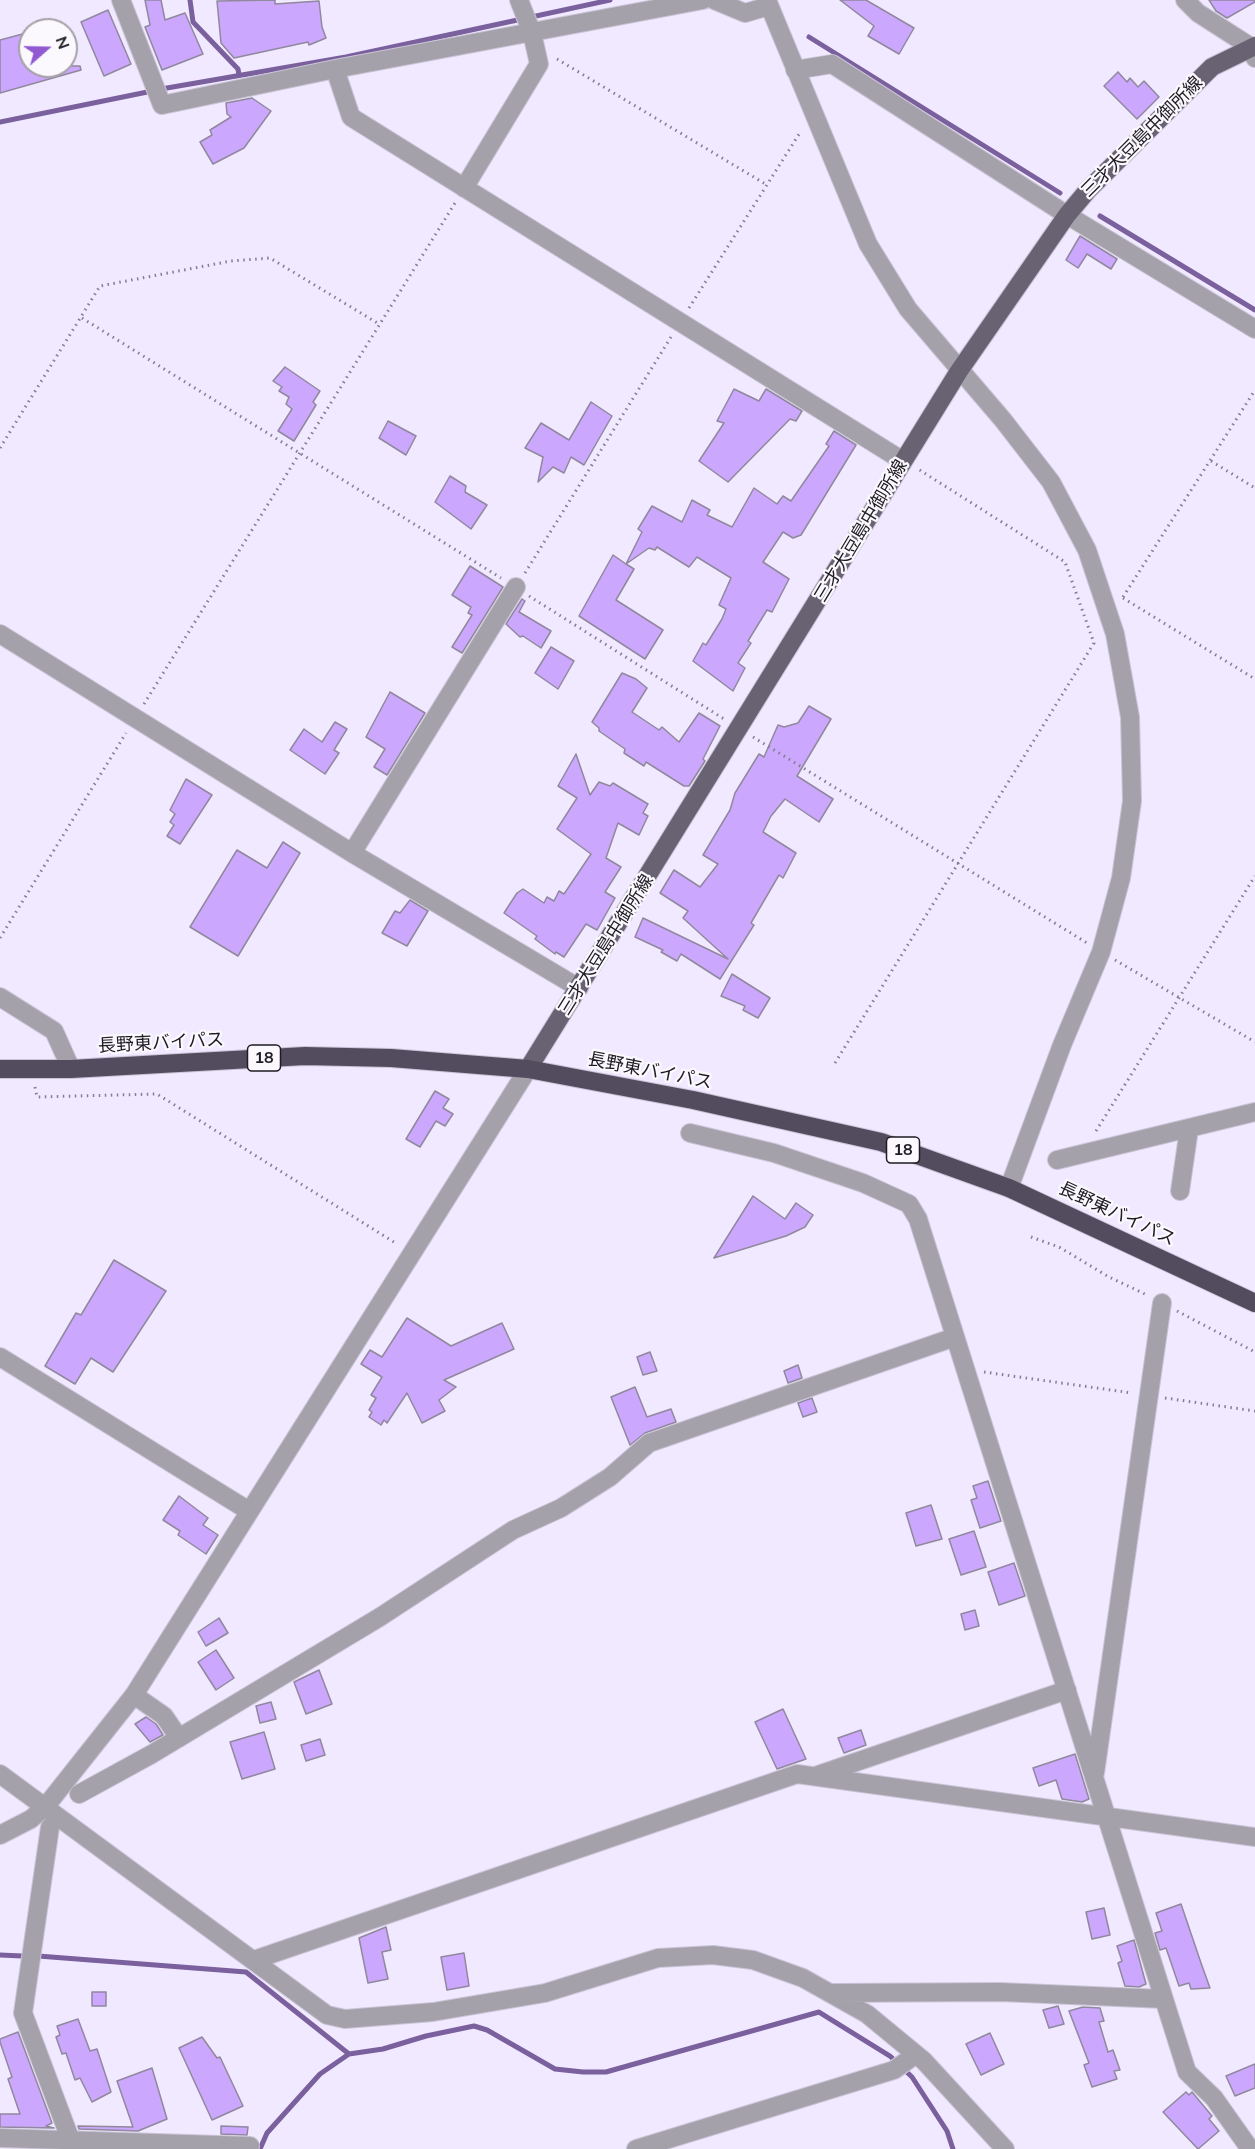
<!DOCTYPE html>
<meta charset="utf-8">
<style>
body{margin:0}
#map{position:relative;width:1255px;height:2149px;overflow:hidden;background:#f1e9ff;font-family:Mulish,sans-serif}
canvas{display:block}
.north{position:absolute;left:18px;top:18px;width:60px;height:60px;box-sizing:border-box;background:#fbf9fe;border:2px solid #a3a0a6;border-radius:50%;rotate:70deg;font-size:16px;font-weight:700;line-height:24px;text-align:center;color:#1e1b23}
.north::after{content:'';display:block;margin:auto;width:21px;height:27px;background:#925ad2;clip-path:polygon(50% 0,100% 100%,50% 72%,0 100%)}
</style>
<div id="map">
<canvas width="1255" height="2149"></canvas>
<div class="north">N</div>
</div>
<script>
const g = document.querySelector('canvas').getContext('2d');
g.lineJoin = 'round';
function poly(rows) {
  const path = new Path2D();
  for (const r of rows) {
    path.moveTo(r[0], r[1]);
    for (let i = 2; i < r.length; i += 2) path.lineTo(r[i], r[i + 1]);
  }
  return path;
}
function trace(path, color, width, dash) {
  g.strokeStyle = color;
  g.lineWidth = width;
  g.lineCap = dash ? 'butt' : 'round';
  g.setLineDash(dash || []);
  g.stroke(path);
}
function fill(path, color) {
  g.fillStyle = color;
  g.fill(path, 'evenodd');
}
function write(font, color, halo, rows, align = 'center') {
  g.font = font + ' Mulish,"Noto Sans JP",sans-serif';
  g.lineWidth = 4.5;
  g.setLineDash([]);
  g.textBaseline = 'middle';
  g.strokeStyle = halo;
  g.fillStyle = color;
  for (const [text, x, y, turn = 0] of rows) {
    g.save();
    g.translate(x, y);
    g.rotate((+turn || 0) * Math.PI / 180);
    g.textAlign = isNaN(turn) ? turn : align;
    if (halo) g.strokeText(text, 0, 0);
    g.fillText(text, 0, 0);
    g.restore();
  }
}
trace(poly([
 [190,0,193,22,238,69,239,75],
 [809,37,1060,193],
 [0,122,167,88,346,57,610,0],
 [1100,216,1255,310],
 [0,1955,22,1956],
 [38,1956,246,1972,349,2054,383,2049,426,2036,474,2026,487,2030,555,2069,583,2072,606,2072,819,2012,890,2056,912,2077,947,2131,953,2149],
 [260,2149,267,2133,320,2074,349,2054]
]), '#7a609d', 5);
const building = poly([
 [145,0,161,0,165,20,185,13,203,54,162,70,145,27,150,25,145,0],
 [275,0,275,4,319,1,322,27,326,38,309,45,308,42,234,58,221,43,217,1,275,0],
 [840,0,866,0,914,28,899,54,868,36,874,26,840,0],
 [1209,0,1255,0,1255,2,1227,18,1216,11,1209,0],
 [108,10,131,64,104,76,81,22,108,10],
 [30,32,30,66,80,66,81,70,0,93,0,40,30,32],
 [1118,72,1127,82,1130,78,1138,87,1144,81,1159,97,1137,119,1104,86,1118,72],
 [252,98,271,111,244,148,213,164,200,142,212,135,210,130,231,117,227,114,226,103,252,98],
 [1080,236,1117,259,1111,269,1087,254,1078,268,1066,260,1080,236],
 [285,367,320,391,313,402,316,405,294,441,278,431,292,409,286,404,289,397,279,391,282,387,273,381,285,367],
 [734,389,759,401,766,389,802,411,796,421,790,419,728,482,699,461,724,423,717,421,734,389],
 [591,402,612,416,584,465,571,457,564,473,553,467,538,482,543,457,525,448,541,423,569,440,591,402],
 [388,421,416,436,406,455,379,438,388,421],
 [834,431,856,445,801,535,793,538,783,532,763,562,789,579,772,612,767,610,748,641,751,643,738,663,745,668,733,691,693,661,703,643,706,645,722,619,726,609,719,605,731,578,697,557,689,567,657,547,655,550,649,548,626,564,634,569,616,600,663,630,645,659,579,616,613,555,626,564,642,532,638,529,652,506,682,522,692,500,710,510,707,515,732,527,754,488,777,504,783,496,791,501,829,446,826,444,834,431],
 [450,476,466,486,465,492,487,505,471,529,435,502,450,476],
 [470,566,503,587,462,653,452,647,472,615,468,613,471,607,452,595,470,566],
 [522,599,525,601,519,612,551,631,541,648,523,636,520,637,506,624,522,599],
 [551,647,574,661,558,689,535,673,551,647],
 [622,673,636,679,647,688,632,712,659,730,662,727,679,742,699,713,720,726,703,759,705,761,689,786,684,786,646,762,644,766,624,753,625,749,599,731,599,728,592,722,622,673],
 [390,692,425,713,387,775,374,767,385,749,366,737,390,692],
 [809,706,831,719,797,776,833,799,819,822,785,799,771,816,763,832,796,853,783,878,779,875,751,923,754,925,720,979,681,954,677,961,661,952,663,950,635,937,643,918,728,959,683,918,688,911,660,893,674,870,700,887,718,864,703,855,730,810,735,793,759,754,764,757,778,725,784,727,798,723,809,706],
 [335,722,347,729,334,750,339,753,325,774,290,750,304,729,322,742,335,722],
 [576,754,590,795,599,782,610,786,613,783,648,804,643,813,648,816,639,835,618,823,606,858,621,867,605,892,615,898,597,930,586,924,564,957,556,952,555,954,535,939,537,936,504,913,517,893,523,889,544,903,547,897,554,901,559,891,564,894,591,854,557,829,577,798,558,786,576,754],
 [186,779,212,795,180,844,167,836,174,825,170,822,175,814,170,810,186,779],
 [283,842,300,853,238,956,190,927,237,850,267,868,283,842],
 [410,900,428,911,407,946,382,933,395,911,400,913,410,900],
 [732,974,770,998,758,1018,743,1010,745,1006,721,996,732,974],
 [435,1091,449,1099,443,1108,453,1114,445,1126,436,1121,420,1147,406,1139,435,1091],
 [753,1196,785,1219,796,1203,813,1215,805,1227,786,1236,714,1258,753,1196],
 [114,1260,166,1291,113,1372,91,1358,75,1384,45,1366,76,1313,81,1315,114,1260],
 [407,1318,451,1346,502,1323,514,1349,444,1380,456,1387,439,1400,445,1411,422,1423,407,1393,387,1423,384,1420,381,1425,369,1417,372,1412,369,1410,376,1398,371,1395,382,1377,361,1364,370,1350,382,1357,407,1318],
 [650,1352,657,1371,643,1375,637,1357,650,1352],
 [798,1365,802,1378,788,1383,784,1371,798,1365],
 [635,1387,647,1417,671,1409,676,1422,645,1433,630,1445,611,1397,635,1387],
 [812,1398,817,1412,803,1417,798,1403,812,1398],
 [988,1481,1001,1521,980,1528,971,1500,977,1498,973,1486,988,1481],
 [179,1496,208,1518,203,1525,218,1535,206,1554,178,1535,180,1531,163,1520,179,1496],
 [931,1505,942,1539,916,1546,906,1513,931,1505],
 [974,1531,986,1567,961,1575,949,1539,974,1531],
 [1014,1563,1025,1596,999,1605,988,1572,1014,1563],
 [975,1610,979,1626,965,1630,961,1614,975,1610],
 [219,1618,228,1633,206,1646,198,1632,219,1618],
 [216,1650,234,1678,216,1690,198,1662,216,1650],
 [319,1670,332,1704,306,1714,294,1682,319,1670],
 [271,1702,276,1719,260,1723,256,1706,271,1702],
 [783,1709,806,1759,777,1769,755,1722,783,1709],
 [146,1717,156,1724,163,1735,150,1742,135,1724,146,1717],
 [861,1730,866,1745,844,1753,838,1738,861,1730],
 [264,1732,275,1769,242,1779,230,1742,264,1732],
 [320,1739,325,1755,306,1761,301,1745,320,1739],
 [1075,1754,1089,1799,1082,1802,1062,1799,1056,1780,1039,1786,1033,1768,1075,1754],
 [1181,1904,1201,1963,1210,1988,1191,1989,1189,1983,1179,1986,1166,1948,1160,1950,1155,1933,1162,1931,1156,1913,1181,1904],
 [1104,1908,1110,1935,1092,1939,1086,1912,1104,1908],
 [386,1927,391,1950,382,1952,388,1979,368,1983,359,1938,386,1927],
 [1134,1940,1146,1984,1139,1987,1125,1986,1118,1963,1122,1961,1117,1946,1134,1940],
 [464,1953,469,1986,447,1990,441,1957,464,1953],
 [92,1992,106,1992,106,2006,92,2006,92,1992],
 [1058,2006,1064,2024,1049,2028,1043,2010,1058,2006],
 [1083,2007,1100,2008,1104,2021,1099,2022,1108,2052,1113,2050,1120,2070,1114,2071,1117,2079,1092,2087,1084,2065,1089,2063,1069,2011,1083,2007],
 [78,2019,90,2051,97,2049,111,2092,92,2102,80,2078,75,2080,66,2053,62,2054,56,2037,60,2035,57,2026,78,2019],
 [18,2032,52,2123,46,2126,54,2128,0,2127,0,2114,20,2114,8,2079,12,2077,0,2042,0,2039,18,2032],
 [990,2033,1004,2064,981,2075,966,2044,990,2033],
 [202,2037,217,2058,220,2057,243,2106,212,2120,179,2048,202,2037],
 [1255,2064,1255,2088,1235,2096,1226,2076,1255,2064],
 [152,2068,167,2119,138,2131,79,2129,78,2126,133,2127,117,2081,152,2068],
 [1186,2092,1189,2095,1192,2092,1212,2116,1209,2119,1219,2131,1198,2149,1163,2112,1186,2092],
 [221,2126,248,2127,247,2135,221,2134,221,2126]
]);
fill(building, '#cca7fe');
trace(building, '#90889c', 1.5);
const minor = poly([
 [121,0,162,105,335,69,703,0],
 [714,0,745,13,769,6],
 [767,0,868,244,908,309,1003,420,1051,482,1087,550,1115,634,1130,717,1132,801,1121,878,1101,952,1062,1045,1009,1188],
 [1185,0,1198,13,1251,47,1255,58],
 [335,69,351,117,903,461],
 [795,70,832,64,1067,215,1255,329],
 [464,188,539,64,532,33,519,0],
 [0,634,352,853,579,988],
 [352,853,516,587],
 [0,997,54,1031,71,1069],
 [690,1133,774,1153,863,1183,909,1204,918,1219,1187,2072,1214,2098,1250,2149],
 [1057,1160,1255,1112],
 [1180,1191,1189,1129],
 [0,1357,249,1511],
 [134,1695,164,1716,179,1738],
 [1095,1773,1162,1303],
 [0,1774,327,2015,345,2019,433,2012,545,1993,658,1958,713,1955,753,1960,803,1978,867,2014,924,2061,1005,2149],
 [818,1775,1067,1690],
 [79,1794,152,1754,380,1617,513,1530,561,1508,610,1477,649,1443,955,1337],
 [50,1827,23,2013,71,2141],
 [0,1835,31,1819,46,1806,134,1695,528,1069],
 [254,1960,797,1774,1255,1837],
 [830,1993,1000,1992,1164,1999],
 [0,2138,250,2146],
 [636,2149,894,2070,908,2060,913,2052]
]);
const major = poly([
 [528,1069,959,371,1067,215,1088,190,1212,67,1255,46]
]);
const highway = poly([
 [0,1069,71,1069,305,1056,391,1058,528,1069,693,1100,881,1142,1009,1188,1255,1303]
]);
trace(minor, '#cbc4d7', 20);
trace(major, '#cbc4d7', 20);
trace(highway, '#cbc4d7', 20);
trace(poly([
 [557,59,767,185],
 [689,308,801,131],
 [82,318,501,578],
 [0,448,100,286,231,261,270,258,379,324],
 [1211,461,1255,488],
 [525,573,671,337],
 [529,596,724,719],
 [1123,597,1255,390],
 [1123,598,1255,679],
 [144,704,455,203],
 [753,737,1087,943],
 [0,938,126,733],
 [1115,960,1255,1042],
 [835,1063,1094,643,1065,562,918,469],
 [35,1087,37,1097,157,1094,397,1244],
 [1096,1131,1255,876],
 [1031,1237,1059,1247,1109,1277,1147,1295],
 [1177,1311,1255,1352],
 [984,1372,1132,1393],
 [1165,1398,1255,1411]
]), '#847f8e', 3, [1.5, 4.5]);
trace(minor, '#a4a1aa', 18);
trace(major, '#686272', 18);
trace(highway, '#534c5e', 18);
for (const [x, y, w] of [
 [264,1058,33],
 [903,1150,33]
]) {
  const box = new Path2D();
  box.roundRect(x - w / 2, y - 13, w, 26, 4.5);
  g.fillStyle = '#fbf9fe';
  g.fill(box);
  trace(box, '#1e1b23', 1.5);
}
write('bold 16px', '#1e1b23', null, [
 ["18",264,1058],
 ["18",903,1150]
]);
write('18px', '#1e1b23', '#fbf9fe', [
 ["三才大豆島中御所線",1142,137,-45],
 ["三才大豆島中御所線",861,531,-59],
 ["三才大豆島中御所線",606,945,-58],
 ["長野東バイパス",161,1043,-3],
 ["長野東バイパス",650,1071,11],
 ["長野東バイパス",1117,1214,25]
]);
</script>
